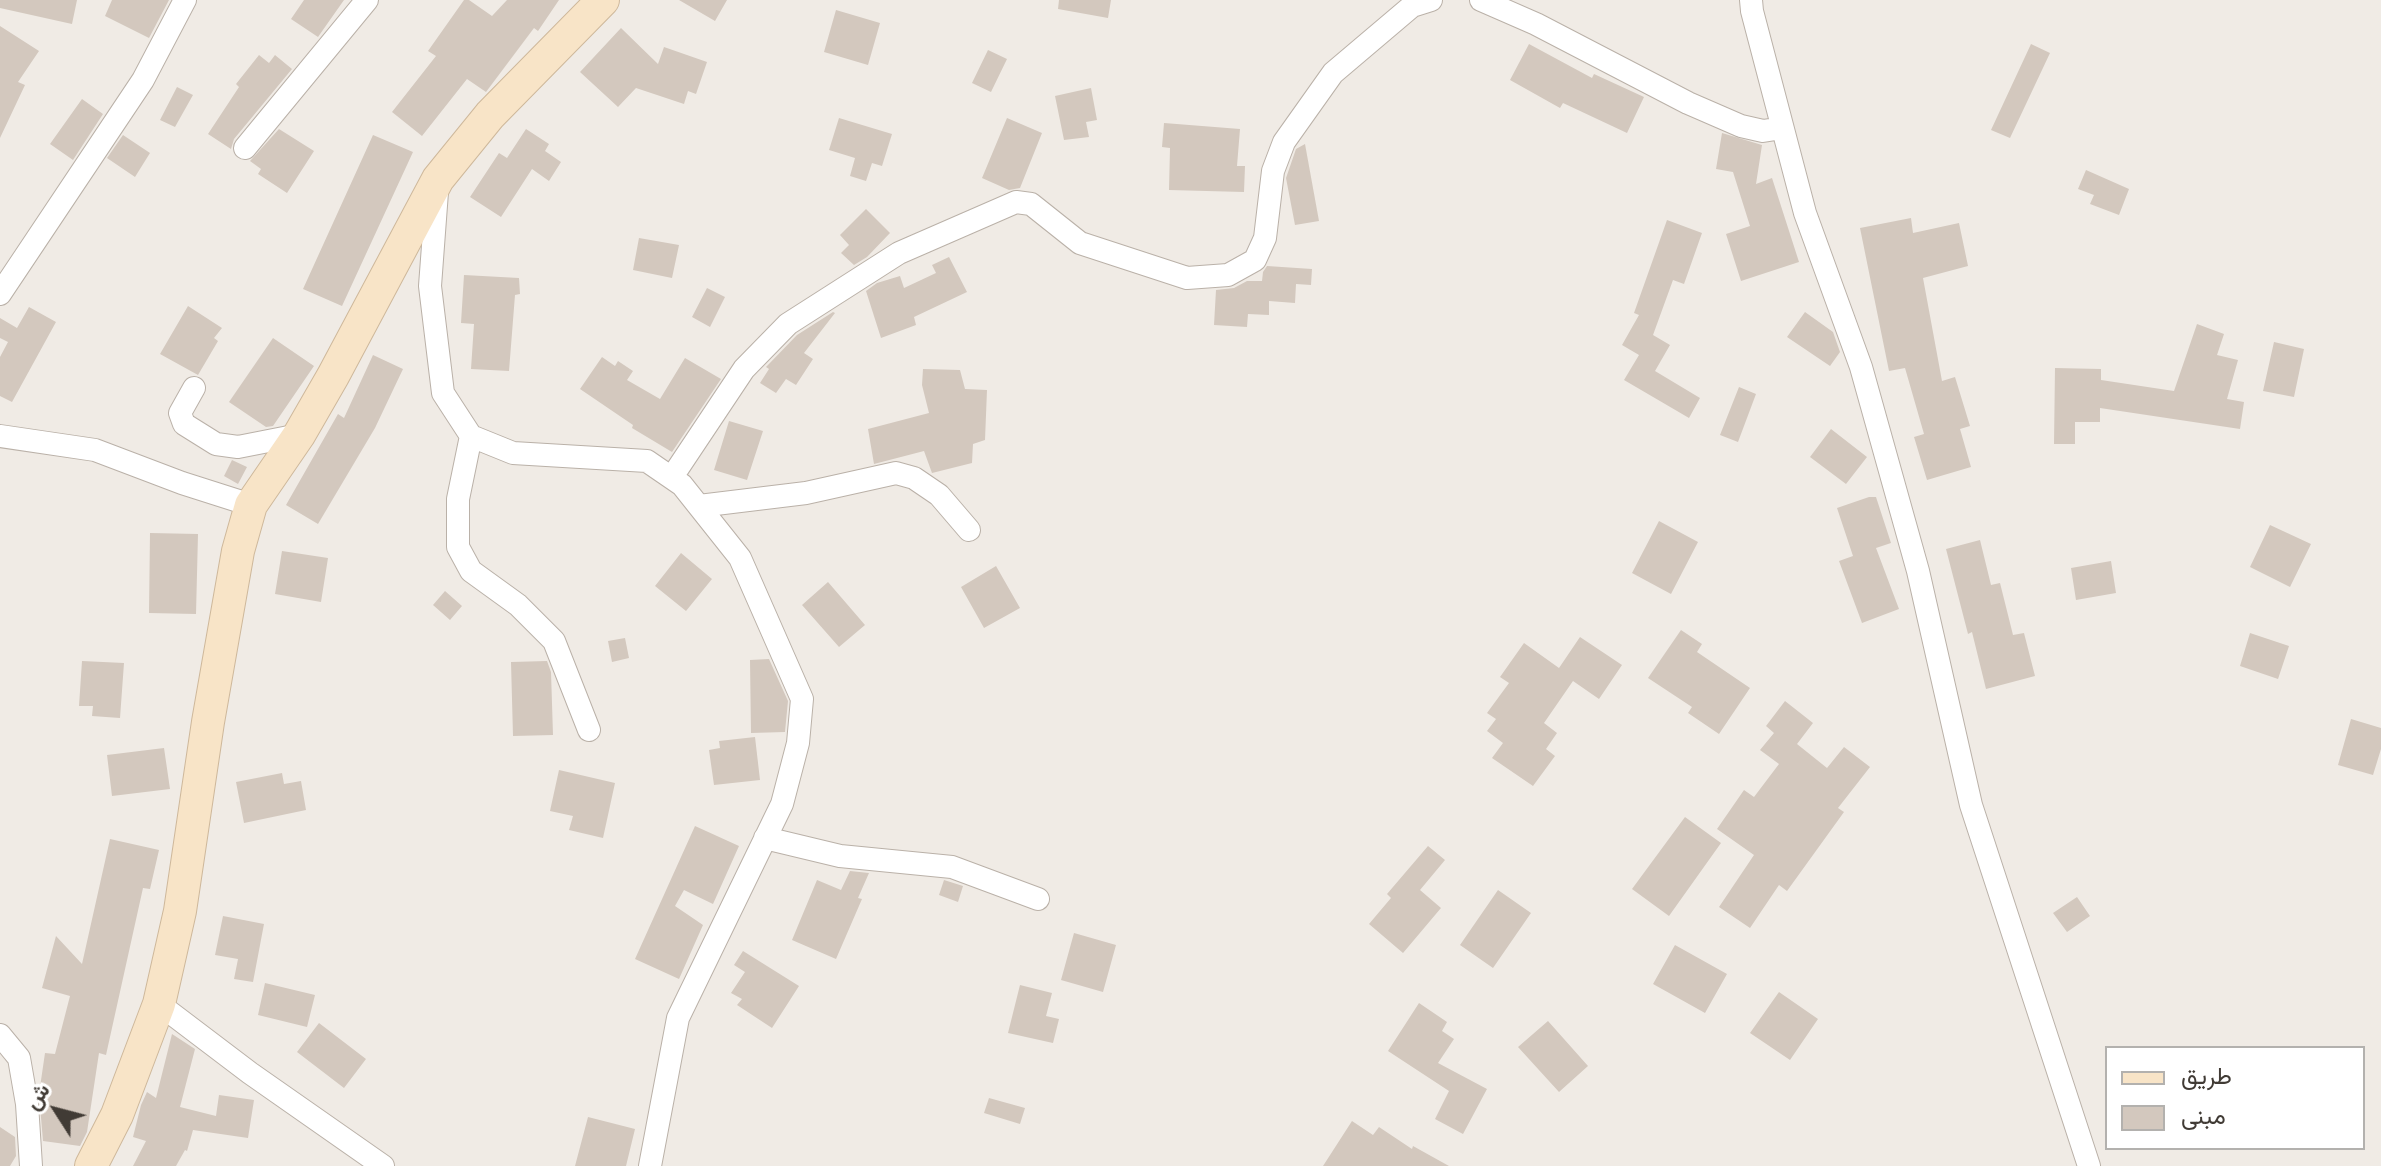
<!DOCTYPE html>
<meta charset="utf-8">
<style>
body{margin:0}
#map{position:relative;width:2381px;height:1166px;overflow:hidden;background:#f0ebe5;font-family:Ubuntu,Vazirmatn,sans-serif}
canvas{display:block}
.legend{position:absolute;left:2105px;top:1046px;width:260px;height:104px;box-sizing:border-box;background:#fff;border:2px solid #b3b1ae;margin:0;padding:10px 14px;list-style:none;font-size:24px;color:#413b35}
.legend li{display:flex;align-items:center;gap:16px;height:40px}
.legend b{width:40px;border:2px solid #b3b1ae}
.north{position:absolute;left:16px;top:1070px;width:80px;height:80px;-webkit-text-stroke:6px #fff;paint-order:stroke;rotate:306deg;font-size:22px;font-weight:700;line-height:32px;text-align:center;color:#413b35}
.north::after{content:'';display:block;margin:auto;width:28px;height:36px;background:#413b35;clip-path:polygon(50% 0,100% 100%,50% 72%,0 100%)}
</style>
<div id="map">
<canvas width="2381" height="1166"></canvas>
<ul class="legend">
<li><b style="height:10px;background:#f8e4c7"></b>طريق</li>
<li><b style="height:22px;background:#d3c8be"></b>مبنى</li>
</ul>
<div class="north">ش</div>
</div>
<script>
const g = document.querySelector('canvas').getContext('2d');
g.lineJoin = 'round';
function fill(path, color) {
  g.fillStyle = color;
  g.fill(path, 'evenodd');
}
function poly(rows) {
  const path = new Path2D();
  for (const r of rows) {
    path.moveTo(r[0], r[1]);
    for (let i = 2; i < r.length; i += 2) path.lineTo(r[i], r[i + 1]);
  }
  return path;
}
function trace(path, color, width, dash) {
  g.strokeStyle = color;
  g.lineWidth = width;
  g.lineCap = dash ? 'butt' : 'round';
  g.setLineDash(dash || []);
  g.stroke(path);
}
fill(poly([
 [0,0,77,0,72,24,0,8],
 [112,0,169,0,149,38,105,16],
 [304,0,344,0,318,37,291,19],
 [464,0,469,0,492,16,507,0,559,0,538,31,534,28,486,92,467,79,422,136,392,112,436,56,428,51],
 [679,0,727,0,715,21],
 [1059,0,1111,0,1108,18,1058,9],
 [836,10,880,23,868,65,824,52],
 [0,26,39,51,18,82,25,85,0,138],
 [621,28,658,64,664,47,707,62,696,94,688,91,684,104,636,88,618,107,580,72],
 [1529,44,1592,78,1594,74,1644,97,1627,133,1563,103,1560,108,1510,80],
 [2031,44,2050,53,2010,138,1991,130],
 [988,50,1007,59,991,92,972,83],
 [259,55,269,63,275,55,292,69,234,139,231,149,208,134,239,87,236,84],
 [177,87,193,95,175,127,160,120],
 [1091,88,1097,120,1086,122,1089,137,1064,140,1055,96],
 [82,99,103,114,73,160,50,144],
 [839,118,892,134,882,166,872,163,866,181,850,176,855,158,829,150],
 [1007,118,1042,133,1020,188,1009,190,982,178],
 [1164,123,1240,129,1237,166,1245,166,1244,192,1169,190,1170,148,1162,147],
 [279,129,314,151,287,193,258,174,261,169,250,161],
 [526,129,549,144,545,151,561,162,549,181,532,169,501,217,470,197,499,153,507,158],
 [1722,133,1762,145,1756,184,1772,178,1799,262,1741,281,1726,234,1750,226,1733,172,1716,169],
 [123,135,150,153,135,177,107,158],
 [373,135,413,152,342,306,303,289],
 [1305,144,1319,221,1295,225,1286,178,1296,149],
 [2086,170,2129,189,2119,215,2090,204,2094,195,2078,189],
 [866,209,890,233,867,257,854,265,841,253,849,245,840,235],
 [1911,218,1913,233,1959,223,1968,266,1923,278,1942,381,1955,377,1970,426,1960,429,1971,467,1927,480,1914,437,1924,434,1905,368,1889,371,1860,228],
 [1667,220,1702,233,1684,284,1673,280,1653,335,1670,345,1655,371,1700,398,1689,418,1624,380,1639,355,1622,345,1639,315,1634,313],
 [639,238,679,245,672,278,633,270],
 [949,257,967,292,914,317,916,325,881,338,866,291,877,283,900,276,904,288,936,273,932,265],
 [1267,266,1312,269,1311,285,1296,284,1295,303,1269,301,1269,315,1248,314,1247,327,1214,325,1216,290,1234,288,1247,281,1262,281,1263,272],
 [464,275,519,278,520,294,515,295,509,371,471,369,474,324,461,323],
 [707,288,725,297,710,327,692,317],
 [188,306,222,328,214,338,218,341,198,375,160,354],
 [29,307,56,322,12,402,0,396,0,357,8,342,0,338,0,318,17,328],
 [833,312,835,313,804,353,813,359,796,385,786,379,776,393,760,383,769,369,766,367,797,335],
 [1805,312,1833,332,1840,352,1830,366,1787,337],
 [2197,324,2224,334,2217,355,2238,360,2227,399,2244,402,2240,429,2100,408,2100,422,2075,422,2075,444,2054,444,2055,368,2101,369,2101,380,2174,391],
 [273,338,314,366,273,426,266,427,229,402],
 [2274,342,2304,349,2294,397,2263,391],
 [373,355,403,369,375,428,318,524,286,505,338,414,344,418],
 [602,357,615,366,618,361,633,371,627,380,660,399,685,358,721,379,672,452,632,428,633,425,580,389],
 [923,369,960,370,965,389,987,390,985,440,973,444,972,463,932,473,924,451,874,464,868,429,929,413,922,385],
 [1739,387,1756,394,1738,442,1720,435],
 [729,421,763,431,747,480,714,470],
 [1831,429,1867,457,1846,484,1810,457],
 [232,460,247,467,238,484,224,476],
 [1869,497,1876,497,1891,543,1876,548,1899,609,1862,623,1839,561,1853,556,1837,508],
 [1659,521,1698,542,1671,594,1632,573],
 [2270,525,2311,544,2290,587,2250,567],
 [150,533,198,534,196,614,149,613],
 [1980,540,1991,585,2000,583,2013,635,2024,633,2035,676,1986,689,1972,632,1968,634,1946,549],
 [282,551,328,558,321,602,275,594],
 [681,553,712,579,686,611,655,586],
 [2111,561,2116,593,2076,600,2071,568],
 [996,566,1020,608,984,628,961,587],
 [828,582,865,625,839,647,802,605],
 [445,591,462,606,450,620,433,605],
 [1681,630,1702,644,1697,652,1750,688,1719,734,1688,713,1692,707,1648,678],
 [2250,633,2289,646,2278,679,2240,666],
 [1580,637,1622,665,1599,699,1573,681,1544,723,1557,733,1546,749,1555,756,1533,786,1492,758,1503,743,1487,731,1496,719,1487,713,1509,683,1500,677,1524,643,1559,668],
 [625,638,629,658,612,662,608,641],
 [769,659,788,701,785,732,751,733,750,660],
 [82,661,124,663,120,718,92,716,93,706,79,706],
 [547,661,551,672,553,735,513,736,511,662],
 [1785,701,1813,723,1797,744,1827,768,1844,747,1870,767,1838,808,1844,812,1787,891,1779,885,1750,928,1719,907,1754,855,1717,829,1744,790,1754,797,1779,764,1760,750,1774,733,1766,726],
 [2351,719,2381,728,2381,749,2373,775,2338,765],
 [755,737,760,780,714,785,709,750,720,748,719,741],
 [164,748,170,789,112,796,107,755],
 [559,770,615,783,603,838,569,830,573,816,550,811],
 [282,773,284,784,301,781,306,810,244,823,236,782],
 [1685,817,1721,843,1669,916,1632,889],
 [695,826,739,846,713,904,684,890,675,906,703,925,679,979,635,959],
 [110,839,159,850,150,889,143,888,106,1055,99,1053,87,1132,80,1146,43,1141,39,1094,45,1053,55,1054,70,996,42,988,56,936,82,964],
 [1428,846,1445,860,1420,890,1441,908,1403,953,1369,924,1391,898,1387,894],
 [850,871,869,873,858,898,862,899,836,959,792,940,817,880,841,890],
 [944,880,963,886,958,902,939,895],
 [1498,890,1531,913,1493,968,1460,945],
 [2077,897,2090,916,2067,932,2053,913],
 [223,916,264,924,253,982,234,979,238,959,215,955],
 [1074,933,1116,945,1103,992,1061,980],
 [1675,945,1727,974,1705,1013,1653,984],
 [743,951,799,986,772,1028,737,1005,742,999,731,993,745,972,734,965],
 [265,983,315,995,307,1027,258,1015],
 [1020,985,1052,993,1046,1016,1059,1019,1053,1043,1008,1033],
 [1779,992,1818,1019,1790,1060,1750,1033],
 [1419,1003,1447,1022,1442,1031,1454,1039,1438,1063,1487,1089,1463,1134,1435,1119,1449,1091,1388,1051],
 [1548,1021,1588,1066,1559,1092,1518,1047],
 [319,1023,366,1059,344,1088,297,1052],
 [172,1034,195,1049,180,1107,216,1116,219,1095,254,1100,248,1138,193,1130,187,1151,185,1150,176,1166,133,1166,146,1141,133,1137,141,1105,147,1092,156,1098],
 [989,1098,1025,1108,1020,1124,984,1113],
 [588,1117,635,1129,626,1166,575,1166],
 [1352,1121,1373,1135,1379,1127,1412,1149,1413,1146,1449,1166,1323,1166],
 [0,1127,15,1137,16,1156,10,1166,0,1166]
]), '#d3c8be');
const street = poly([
 [1481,0,1536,24,1688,103,1741,126,1763,131,1782,128],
 [1751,0,1752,11,1805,213,1861,367,1918,571,1971,805,2089,1166],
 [245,148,367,0],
 [437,192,430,286,443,393,471,436,513,453,647,461,682,485,740,558,802,699,798,743,782,804,678,1018,650,1166],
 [0,294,143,80,185,0],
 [194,388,180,413,184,424,216,444,238,447,299,435],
 [0,436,95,450,182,483,251,505],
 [471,436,458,499,458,547,471,571,518,605,554,641,589,730],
 [672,477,744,369,788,324,899,253,1016,202,1031,204,1080,243,1187,278,1228,275,1255,260,1265,238,1273,171,1284,142,1333,73,1412,6,1431,0],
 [699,506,806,493,896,473,914,478,939,495,969,530],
 [765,838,840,856,952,867,1038,899],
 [159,1004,250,1073,383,1166],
 [0,1035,19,1058,27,1104,31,1166]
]);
const secondary = poly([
 [91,1166,117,1115,159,1004,180,911,208,722,238,551,251,505,299,435,333,376,438,179,490,115,603,0]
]);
trace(street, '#bab1a8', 24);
trace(secondary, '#ceb89b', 34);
trace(street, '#fff', 22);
trace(secondary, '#f8e4c7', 32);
</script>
